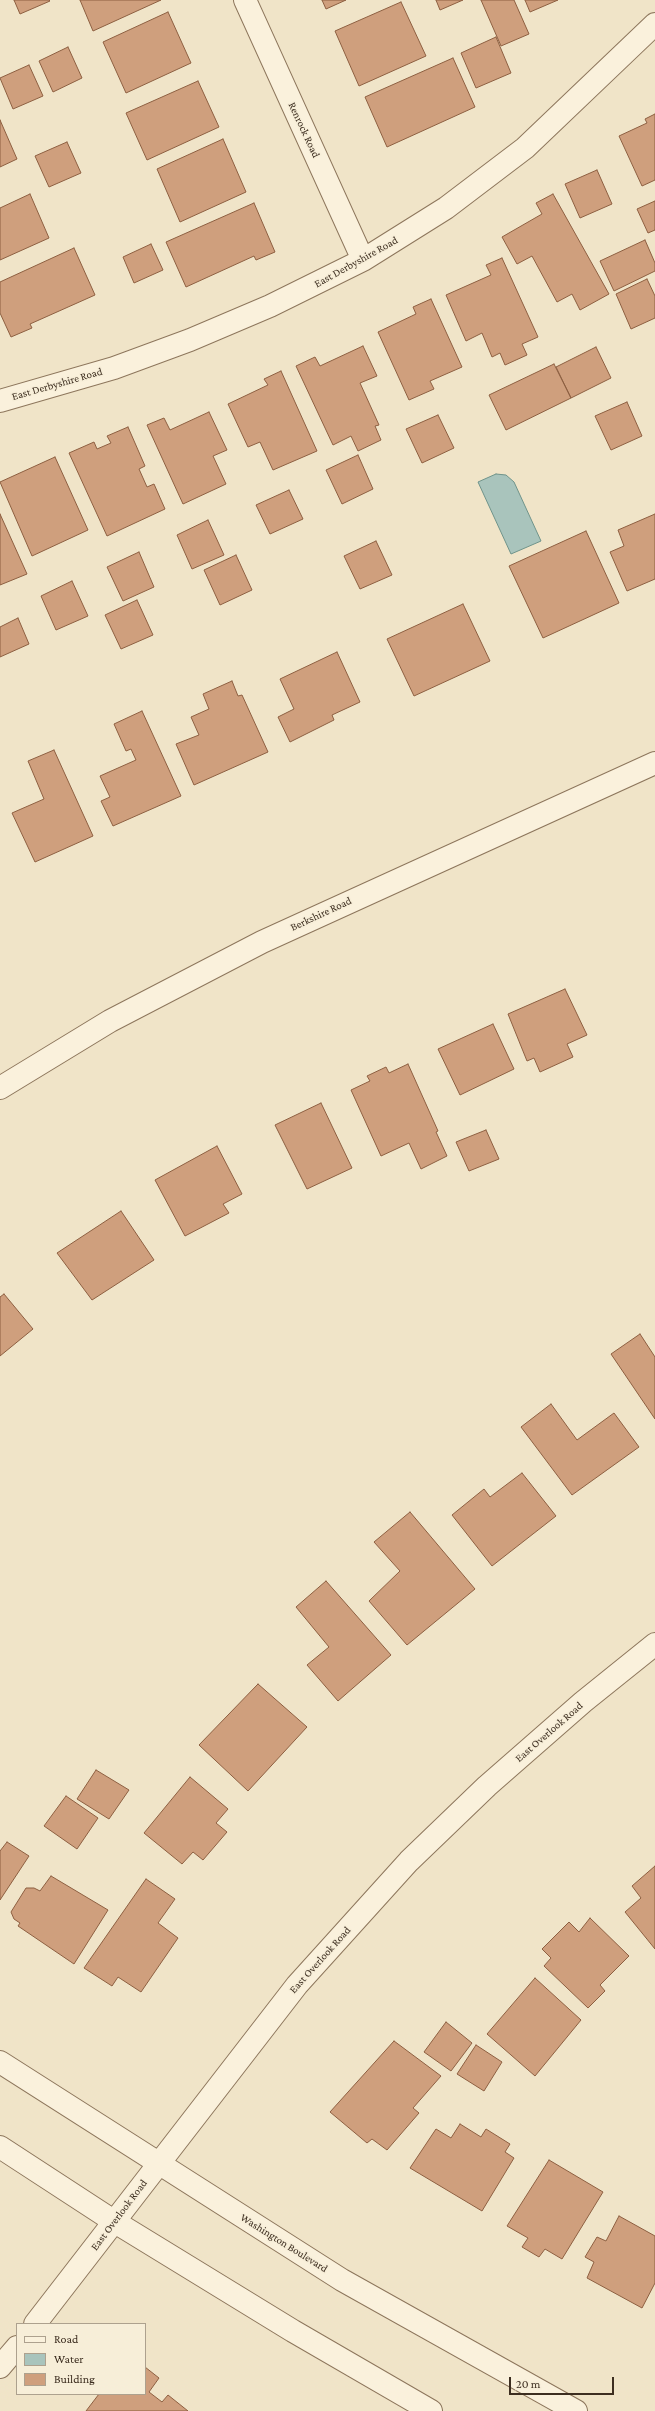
<!DOCTYPE html>
<style>
body{margin:0}
#map{position:relative;width:655px;height:2411px;overflow:hidden;background:#f0e4c8;font-family:"Crimson Pro",serif}
canvas{display:block}
.legend{position:absolute;left:16px;top:2323px;width:130px;height:72px;box-sizing:border-box;background:#f7eed8;border:1px solid #ada18e;margin:0;padding:5px 7px;list-style:none;font-size:12px;color:#3d2e20}
.legend li{display:flex;align-items:center;gap:8px;height:20px}
.legend b{width:20px;border:1px solid #ada18e}
.scale{position:absolute;left:509px;top:2377px;width:105px;height:18px;box-sizing:border-box;border:2px solid #3d2e20;border-top:0;padding-left:5px;font-size:12px;line-height:14px;white-space:nowrap;color:#3d2e20;-webkit-text-stroke:3px #f7eed8;paint-order:stroke}
</style>
<div id="map">
<canvas width="655" height="2411"></canvas>
<ul class="legend">
<li><b style="height:5px;background:#faf1dc"></b>Road</li>
<li><b style="height:11px;background:#a9c4bc"></b>Water</li>
<li><b style="height:11px;background:#cf9f7d"></b>Building</li>
</ul>
<div class="scale">20 m</div>
</div>
<script>
const g = document.querySelector('canvas').getContext('2d');
g.lineJoin = 'round';
function fill(path, color) {
  g.fillStyle = color;
  g.fill(path, 'evenodd');
}
function poly(rows) {
  const path = new Path2D();
  for (const r of rows) {
    path.moveTo(r[0], r[1]);
    for (let i = 2; i < r.length; i += 2) path.lineTo(r[i], r[i + 1]);
  }
  return path;
}
function trace(path, color, width, dash) {
  g.strokeStyle = color;
  g.lineWidth = width;
  g.lineCap = dash ? 'butt' : 'round';
  g.setLineDash(dash || []);
  g.stroke(path);
}
function write(font, color, halo, rows, align = 'center') {
  g.font = font + ' "Crimson Pro",serif';
  g.lineWidth = 3;
  g.setLineDash([]);
  g.textBaseline = 'middle';
  g.strokeStyle = halo;
  g.fillStyle = color;
  for (const [text, x, y, turn = 0] of rows) {
    g.save();
    g.translate(x, y);
    g.rotate((+turn || 0) * Math.PI / 180);
    g.textAlign = isNaN(turn) ? turn : align;
    if (halo) g.strokeText(text, 0, 0);
    g.fillText(text, 0, 0);
    g.restore();
  }
}
const water = poly([
 [496,474,506,475,514,482,541,541,511,554,478,482,496,474]
]);
fill(water, '#a9c4bc');
trace(water, '#6f938a', 1);
const building = poly([
 [14,0,49,0,50,1,20,14,14,0],
 [80,0,161,0,93,31,80,0],
 [322,0,346,0,326,9,322,0],
 [436,0,463,0,440,10,436,0],
 [481,0,514,0,529,34,501,46,481,0],
 [525,0,558,0,530,12,525,0],
 [401,2,426,56,359,86,335,31,401,2],
 [168,12,191,63,126,93,103,42,168,12],
 [496,37,511,73,476,88,461,53,496,37],
 [68,47,82,78,53,92,39,61,68,47],
 [453,58,475,107,387,147,365,97,453,58],
 [29,65,43,96,13,109,0,78,29,65],
 [198,81,219,127,147,160,126,113,198,81],
 [655,114,655,180,642,186,619,136,647,123,645,119,655,114],
 [0,120,17,159,0,167,0,120],
 [223,139,246,192,180,222,157,169,223,139],
 [67,142,81,173,49,187,35,156,67,142],
 [597,170,612,204,580,218,565,184,597,170],
 [30,194,49,238,0,260,0,208,30,194],
 [553,194,609,294,580,310,572,294,557,302,532,256,517,264,502,237,542,214,536,203,553,194],
 [655,201,655,230,648,233,637,209,655,201],
 [254,203,275,252,256,260,254,256,186,287,166,242,254,203],
 [645,240,655,263,655,271,614,291,600,261,645,240],
 [151,244,163,270,134,283,123,257,151,244],
 [74,248,95,295,30,324,32,328,11,337,0,313,0,282,74,248],
 [502,258,538,337,522,344,527,355,505,365,500,353,492,357,482,333,466,341,446,295,491,275,486,265,502,258],
 [647,279,655,296,655,318,631,329,616,294,647,279],
 [431,299,462,367,430,381,434,389,409,400,378,332,416,314,413,307,431,299],
 [363,346,377,376,360,383,379,425,375,426,381,440,358,451,351,436,333,445,296,366,315,357,320,366,363,346],
 [596,347,611,378,571,398,556,367,596,347],
 [554,364,571,398,506,430,489,395,554,364],
 [281,371,317,451,273,470,260,442,248,447,228,404,268,385,264,379,281,371],
 [627,402,642,436,611,450,595,416,627,402],
 [209,412,227,450,213,456,226,484,183,504,147,425,164,418,170,430,209,412],
 [438,415,454,448,422,463,406,429,438,415],
 [128,427,145,466,139,469,147,487,154,484,165,509,107,536,69,453,94,442,97,449,111,443,107,436,128,427],
 [358,455,373,489,342,504,326,470,358,455],
 [55,457,88,530,32,556,0,482,55,457],
 [289,490,303,519,270,534,256,505,289,490],
 [0,514,27,574,0,585,0,514],
 [655,514,655,579,627,591,610,552,624,546,618,530,655,514],
 [208,520,224,555,192,569,177,535,208,520],
 [586,531,619,603,543,638,509,566,586,531],
 [376,541,392,575,360,589,344,556,376,541],
 [139,552,154,587,123,601,107,567,139,552],
 [236,555,252,590,220,605,204,570,236,555],
 [72,581,88,616,56,630,41,596,72,581],
 [137,600,153,635,121,649,105,615,137,600],
 [463,604,490,661,414,696,387,639,463,604],
 [18,618,29,644,0,657,0,627,18,618],
 [337,652,360,702,332,715,334,720,290,742,278,717,294,709,280,679,337,652],
 [232,681,238,696,242,695,268,752,194,785,176,744,199,735,191,717,209,709,203,694,232,681],
 [142,711,181,796,113,826,101,801,110,797,100,776,136,760,131,749,126,751,114,724,142,711],
 [54,750,93,836,35,862,12,813,44,799,28,761,54,750],
 [565,989,587,1035,567,1044,573,1057,540,1072,534,1058,527,1061,508,1014,565,989],
 [493,1024,514,1069,460,1095,438,1049,493,1024],
 [408,1064,438,1131,436,1132,447,1156,421,1169,409,1143,381,1156,351,1090,370,1081,367,1076,386,1067,389,1073,408,1064],
 [321,1103,352,1168,307,1189,275,1125,321,1103],
 [486,1130,499,1159,469,1171,456,1142,486,1130],
 [217,1146,242,1194,223,1204,229,1213,185,1236,155,1180,217,1146],
 [121,1211,154,1260,92,1300,57,1253,121,1211],
 [4,1294,33,1329,0,1356,0,1297,4,1294],
 [640,1334,655,1357,655,1419,611,1354,640,1334],
 [551,1404,577,1440,614,1413,639,1447,572,1495,521,1427,551,1404],
 [522,1473,556,1516,492,1566,452,1515,484,1489,490,1497,522,1473],
 [410,1512,475,1589,407,1645,369,1601,400,1571,374,1542,410,1512],
 [326,1581,391,1655,338,1701,307,1665,329,1647,296,1607,326,1581],
 [258,1684,307,1727,248,1791,199,1745,258,1684],
 [96,1770,129,1790,109,1819,77,1799,96,1770],
 [190,1777,228,1809,216,1823,227,1832,203,1860,193,1852,182,1864,144,1833,190,1777],
 [66,1796,98,1818,77,1849,44,1826,66,1796],
 [7,1842,29,1856,0,1900,0,1851,7,1842],
 [655,1866,655,1949,625,1912,641,1898,632,1886,655,1866],
 [51,1876,108,1910,74,1964,18,1926,20,1923,14,1919,11,1912,26,1888,34,1888,40,1891,51,1876],
 [146,1879,175,1899,158,1923,178,1938,141,1992,118,1977,112,1986,84,1968,146,1879],
 [590,1918,629,1956,600,1985,605,1991,588,2008,544,1966,551,1958,542,1949,569,1922,579,1932,590,1918],
 [535,1978,581,2020,535,2076,487,2034,535,1978],
 [446,2022,472,2043,451,2071,424,2052,446,2022],
 [394,2041,441,2076,413,2108,419,2113,387,2150,372,2139,367,2143,330,2112,394,2041],
 [476,2045,502,2062,484,2091,457,2074,476,2045],
 [460,2124,481,2137,486,2129,510,2144,505,2152,514,2158,482,2211,410,2168,436,2129,451,2138,460,2124],
 [549,2160,603,2192,562,2259,545,2249,539,2257,522,2247,528,2238,507,2226,549,2160],
 [619,2216,655,2236,655,2283,642,2308,587,2278,594,2262,585,2257,597,2237,606,2241,619,2216],
 [145,2367,159,2378,149,2392,162,2402,168,2395,188,2411,86,2411,99,2394,145,2394,145,2367]
]);
fill(building, '#cf9f7d');
trace(building, '#8d5f41', 1);
const minor = poly([
 [245,0,363,260],
 [0,401,114,368,190,340,270,306,363,260,446,208,525,148,655,24],
 [0,1088,110,1021,262,942,655,763],
 [0,2062,342,2280,576,2411],
 [0,2147,115,2222,293,2331,431,2411],
 [35,2324,297,1985,409,1861,487,1786,583,1702,655,1644],
 [0,2367,17,2347]
]);
trace(minor, '#8d765c', 24);
trace(minor, '#faf1dc', 22);
write('11px', '#3d2e20', '#f7eed8', [
 ["Renrock Road",304,130,65],
 ["East Derbyshire Road",356,262,-29],
 ["East Derbyshire Road",57,384,-16],
 ["Berkshire Road",321,914,-25],
 ["East Overlook Road",549,1732,-41],
 ["East Overlook Road",320,1960,-48],
 ["East Overlook Road",119,2215,-53],
 ["Washington Boulevard",284,2243,32]
]);
</script>
